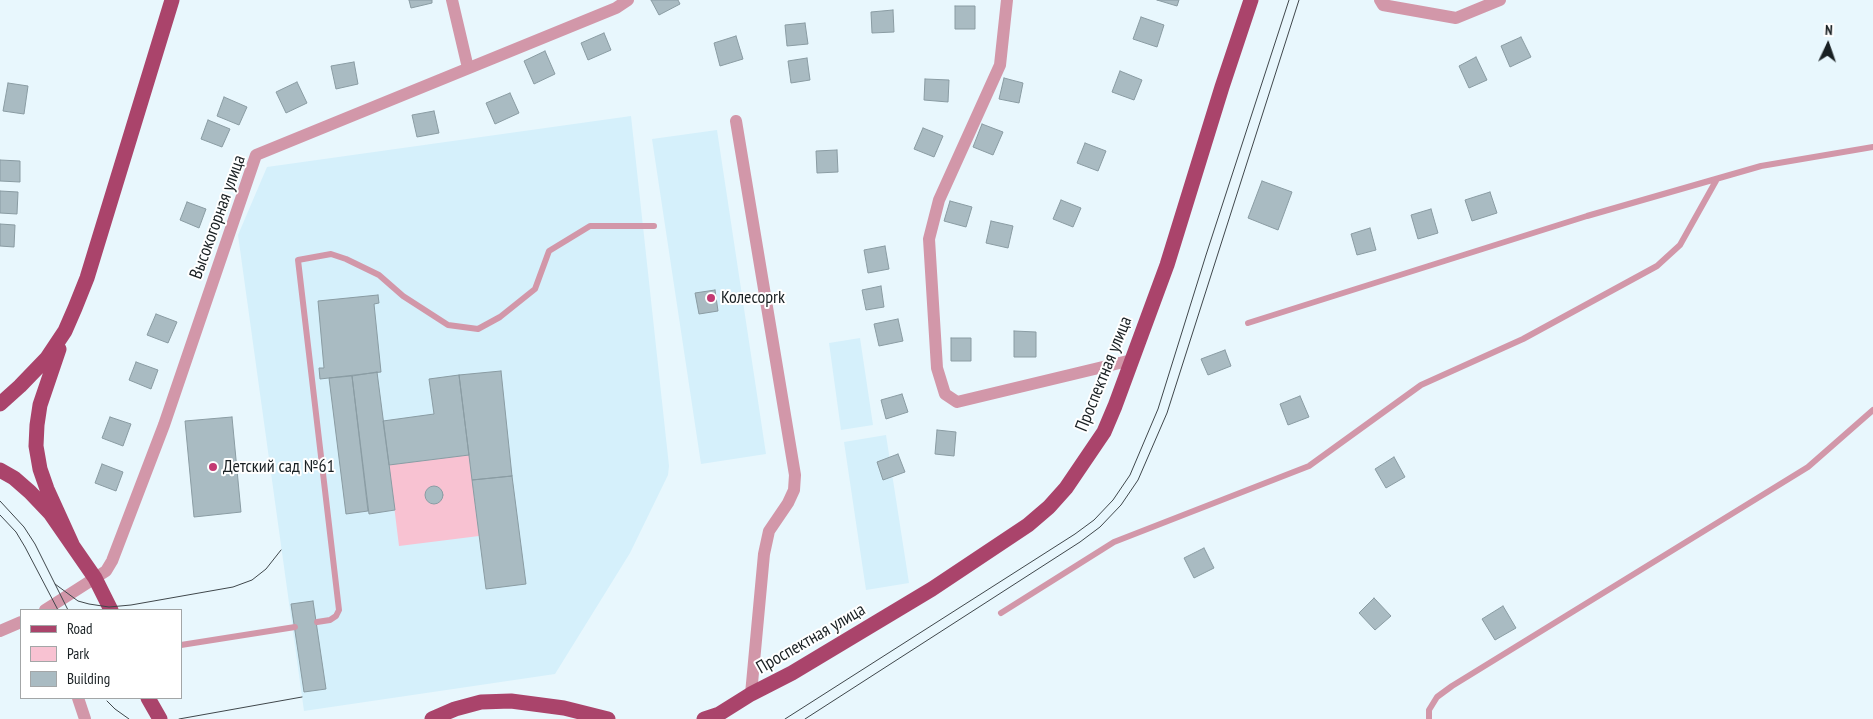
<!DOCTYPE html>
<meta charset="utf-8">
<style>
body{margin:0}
#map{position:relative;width:1873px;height:719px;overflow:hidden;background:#e8f7fd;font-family:"PT Sans Narrow",sans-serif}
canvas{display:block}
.legend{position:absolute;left:20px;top:609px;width:162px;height:90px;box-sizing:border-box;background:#fff;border:1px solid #a3a6a7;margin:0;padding:6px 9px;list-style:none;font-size:15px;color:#192023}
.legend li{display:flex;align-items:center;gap:10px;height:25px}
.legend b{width:25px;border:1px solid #a3a6a7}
.north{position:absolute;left:1803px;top:20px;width:50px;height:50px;-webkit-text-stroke:4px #fff;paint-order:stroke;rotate:3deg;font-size:14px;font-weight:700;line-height:20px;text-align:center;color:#192023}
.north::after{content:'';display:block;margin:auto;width:18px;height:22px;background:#192023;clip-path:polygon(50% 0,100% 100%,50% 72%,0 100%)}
</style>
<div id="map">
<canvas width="1873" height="719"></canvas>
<ul class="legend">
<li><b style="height:6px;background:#aa446b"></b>Road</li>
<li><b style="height:14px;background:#f8c2d2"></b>Park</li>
<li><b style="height:14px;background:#a9bbc2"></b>Building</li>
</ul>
<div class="north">N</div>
</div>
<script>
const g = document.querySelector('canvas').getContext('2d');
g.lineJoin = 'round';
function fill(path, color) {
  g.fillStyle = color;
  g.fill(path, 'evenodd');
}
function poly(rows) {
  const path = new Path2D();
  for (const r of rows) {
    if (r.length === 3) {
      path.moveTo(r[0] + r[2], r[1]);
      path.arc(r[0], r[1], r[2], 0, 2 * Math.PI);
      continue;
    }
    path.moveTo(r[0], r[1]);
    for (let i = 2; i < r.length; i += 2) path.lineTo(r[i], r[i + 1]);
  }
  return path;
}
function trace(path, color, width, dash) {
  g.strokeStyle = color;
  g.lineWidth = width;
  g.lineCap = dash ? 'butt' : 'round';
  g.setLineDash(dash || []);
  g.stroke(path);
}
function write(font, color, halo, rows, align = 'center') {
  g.font = font + ' "PT Sans Narrow",sans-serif';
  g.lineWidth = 4;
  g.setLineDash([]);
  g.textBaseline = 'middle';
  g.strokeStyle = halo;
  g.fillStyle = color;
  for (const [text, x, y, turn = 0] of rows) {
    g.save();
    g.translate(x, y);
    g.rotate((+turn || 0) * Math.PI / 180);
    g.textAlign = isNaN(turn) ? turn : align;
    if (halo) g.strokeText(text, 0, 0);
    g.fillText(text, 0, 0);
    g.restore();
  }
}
fill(poly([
 [631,116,669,466,668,475,630,553,555,674,304,711,238,235,267,167],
 [717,130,766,454,701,464,652,139],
 [860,338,873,425,841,430,829,343],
 [886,435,909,583,866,590,844,442]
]), '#d5f0fb');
fill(poly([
 [469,455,479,536,399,546,389,465],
 [432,486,440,488,443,494,442,499,435,504,429,503,425,495,427,490]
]), '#f8c2d2');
const building = poly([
 [409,0,432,0,432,3,411,8,409,0],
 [651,0,678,0,680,4,659,15,651,0],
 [1157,0,1179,0,1177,6,1157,0],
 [955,6,975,6,975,29,955,29,955,6],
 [893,10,894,32,872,33,871,12,893,10],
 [1141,17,1164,25,1157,47,1133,39,1141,17],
 [805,23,808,44,787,46,785,25,805,23],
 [604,33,611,50,588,60,581,43,604,33],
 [736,36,743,59,720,66,714,43,736,36],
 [1521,37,1531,57,1510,67,1501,46,1521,37],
 [545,51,555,74,534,84,524,61,545,51],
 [1476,57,1487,80,1469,88,1459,66,1476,57],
 [807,58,810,80,791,83,788,61,807,58],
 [354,62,358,84,336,89,331,66,354,62],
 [1120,71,1142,80,1134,100,1112,92,1120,71],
 [1004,78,1023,83,1019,103,999,99,1004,78],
 [925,79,949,80,948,102,924,100,925,79],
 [297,82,307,103,286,113,276,92,297,82],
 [8,83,28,86,24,114,3,111,8,83],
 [510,93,519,113,495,124,486,103,510,93],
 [224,97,247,107,239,125,217,116,224,97],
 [434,111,439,133,417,137,412,115,434,111],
 [208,120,230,129,222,147,201,139,208,120],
 [982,124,1003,132,993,155,973,147,982,124],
 [923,128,943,136,934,157,914,149,923,128],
 [1085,143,1106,151,1098,171,1077,163,1085,143],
 [837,150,838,172,817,173,816,151,837,150],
 [0,160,20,161,20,182,0,181,0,160],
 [1262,181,1292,192,1278,230,1248,218,1262,181],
 [0,191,18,192,17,214,0,213,0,191],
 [1490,192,1497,213,1472,221,1465,200,1490,192],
 [1061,200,1081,208,1073,227,1053,219,1061,200],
 [950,201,972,207,966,227,944,221,950,201],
 [187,202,206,209,199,228,180,220,187,202],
 [1431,209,1438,233,1418,239,1411,215,1431,209],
 [991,221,1013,226,1008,248,986,243,991,221],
 [0,224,15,225,14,247,0,246,0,224],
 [1370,228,1376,250,1357,255,1351,234,1370,228],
 [885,246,889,269,868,273,864,250,885,246],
 [881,286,884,307,866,310,862,290,881,286],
 [715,290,718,311,699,314,695,293,715,290],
 [378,295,379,303,374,304,381,372,320,379,319,368,324,368,318,301,378,295],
 [156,314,177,322,168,343,147,335,156,314],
 [898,319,903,341,879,346,874,324,898,319],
 [1014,331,1036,332,1036,357,1014,357,1014,331],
 [951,338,971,338,971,361,951,361,951,338],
 [1225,350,1231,366,1208,375,1201,359,1225,350],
 [136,362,158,370,151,389,129,380,136,362],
 [501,371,512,476,472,480,459,375,501,371],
 [377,372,395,510,369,514,352,376,377,372],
 [459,375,469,455,389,465,383,421,434,414,429,379,459,375],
 [352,376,368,511,346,514,329,378,352,376],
 [902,394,908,412,886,419,881,400,902,394],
 [1300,396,1309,417,1288,425,1280,404,1300,396],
 [110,417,131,424,123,446,102,438,110,417],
 [232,417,241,512,194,517,185,421,232,417],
 [937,430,956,432,954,456,935,454,937,430],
 [898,454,905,472,883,480,877,462,898,454],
 [1394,457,1405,477,1386,488,1375,469,1394,457],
 [102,464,123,472,116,491,95,483,102,464],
 [512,476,526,584,486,589,472,480,512,476],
 [434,495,9],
 [1204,548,1214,568,1194,578,1184,558,1204,548],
 [1374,598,1391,616,1375,630,1359,613,1374,598],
 [313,601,326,689,304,692,291,604,313,601],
 [1503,606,1516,628,1495,640,1482,619,1503,606]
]);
fill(building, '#a9bbc2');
trace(building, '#8a9ca3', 1);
trace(poly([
 [1248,323,1587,216,1761,166,1873,147],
 [1001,613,1114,542,1309,466,1421,385,1523,339,1657,266,1680,245,1717,179],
 [317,622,330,620,336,616,339,610,298,260,331,254,346,259,379,275,403,296,448,325,478,329,500,317,535,289,549,251,590,226,654,226],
 [181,645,295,627],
 [1429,719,1429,710,1437,697,1452,686,1808,467,1873,410]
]), '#d297a9', 6);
trace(poly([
 [452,0,468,68],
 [1007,0,1000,65,939,200,929,239,937,368,945,394,957,402,1132,360],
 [1380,0,1383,5,1456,18,1500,0],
 [736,121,795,475,794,490,788,503,769,531,764,554,751,694],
 [45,610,106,571,112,561,164,425,256,155,616,8,628,0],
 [0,631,21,622],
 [78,698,85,719]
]), '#d297a9', 12);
trace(poly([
 [59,349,40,405,37,425,36,446,40,469,47,489,72,544],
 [0,404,20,386,47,358,65,331,75,308,87,278,172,0],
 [0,470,14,478,30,492,50,513,95,578,111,610],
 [148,698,160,719],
 [432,719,455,709,481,702,511,701,564,708,608,719],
 [704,719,719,714,751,694,792,673,932,589,1028,525,1049,507,1066,488,1104,432,1115,406,1167,265,1222,87,1251,0]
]), '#aa446b', 15);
trace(poly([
 [0,501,24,527,35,544,68,610],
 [0,515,16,532,25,547,58,610],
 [55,584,78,601,89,604,109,607,131,605,233,587,252,580,266,569,281,550],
 [107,701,115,709,129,719],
 [179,719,302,697],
 [785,719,1075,534,1094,520,1113,500,1130,475,1158,409,1206,255,1289,0],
 [805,719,1080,542,1100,527,1121,505,1138,480,1167,413,1299,0]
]), '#3f474b', 1);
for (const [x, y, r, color] of [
 [711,298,5,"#c33a73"],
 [213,467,5,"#c33a73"]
]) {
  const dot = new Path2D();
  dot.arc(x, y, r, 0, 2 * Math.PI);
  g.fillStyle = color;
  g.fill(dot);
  trace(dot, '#fff', 2);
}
write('18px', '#192023', '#fff', [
 ["Высокогорная улица",218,217,-70],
 ["Проспектная улица",1104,374,-68],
 ["Проспектная улица",811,639,-30]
]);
write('18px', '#192023', '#fff', [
 ["Колесоprk",721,298],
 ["Детский сад №61",223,467]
], 'left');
</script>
